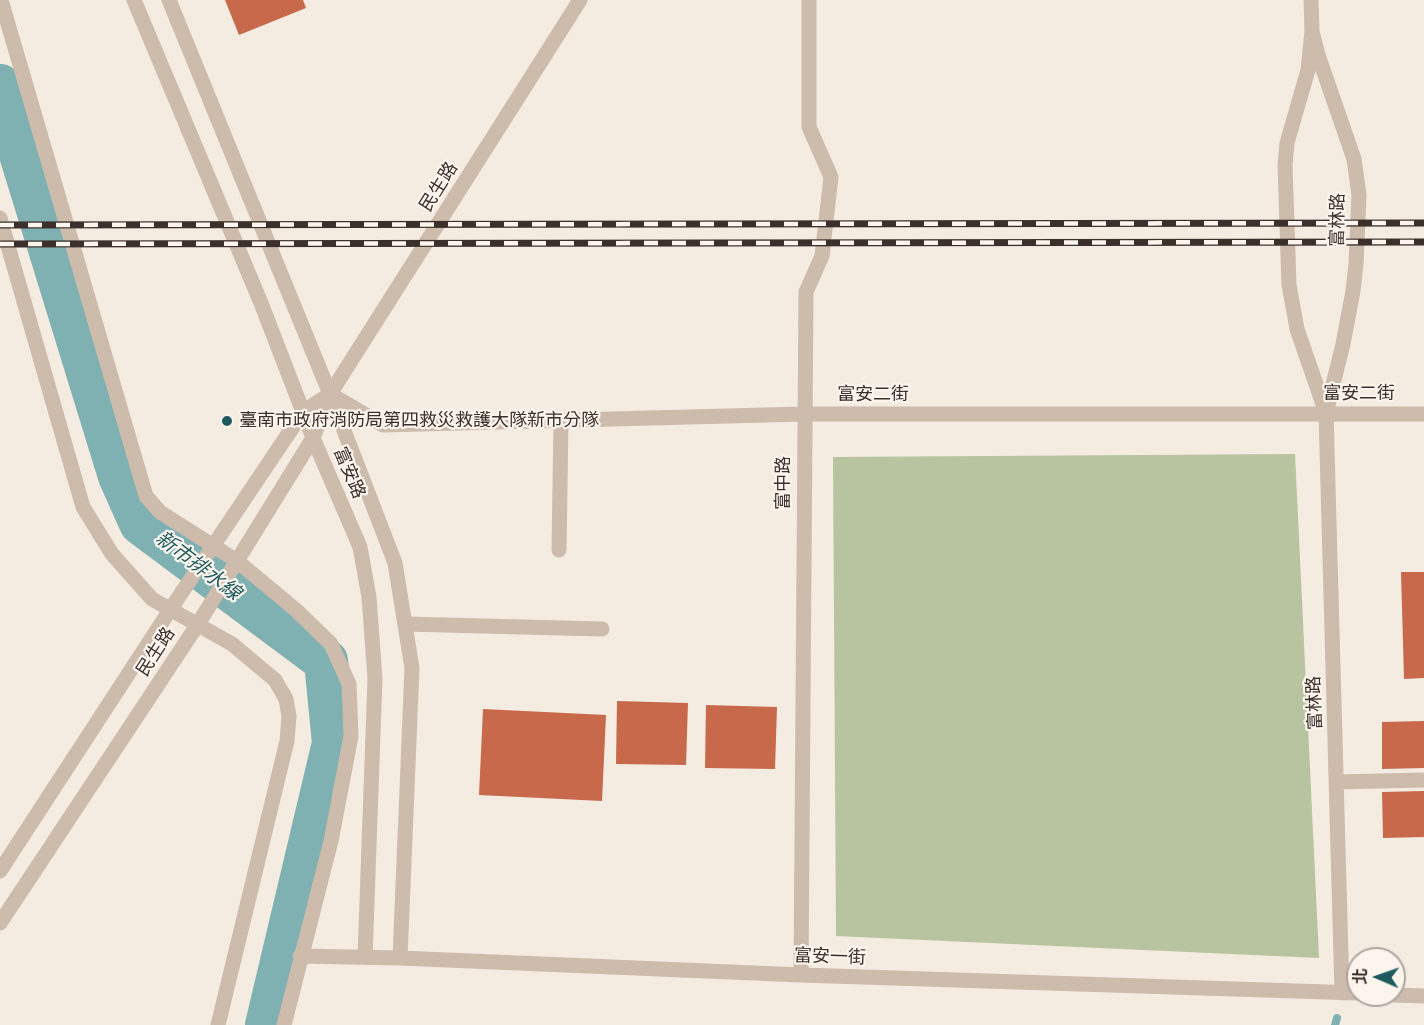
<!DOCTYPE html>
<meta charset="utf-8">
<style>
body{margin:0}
#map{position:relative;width:1424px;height:1025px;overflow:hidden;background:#f4ebe1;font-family:"IBM Plex Sans","Noto Sans TC",sans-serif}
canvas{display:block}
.north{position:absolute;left:1346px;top:947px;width:60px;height:60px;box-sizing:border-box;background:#fbf5ee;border:2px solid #aea6a0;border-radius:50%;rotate:272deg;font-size:16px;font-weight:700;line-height:24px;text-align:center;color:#3b302b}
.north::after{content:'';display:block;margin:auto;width:21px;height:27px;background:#1f5a5e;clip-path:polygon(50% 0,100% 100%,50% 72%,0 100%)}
</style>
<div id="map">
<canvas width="1424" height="1025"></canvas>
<div class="north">北</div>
</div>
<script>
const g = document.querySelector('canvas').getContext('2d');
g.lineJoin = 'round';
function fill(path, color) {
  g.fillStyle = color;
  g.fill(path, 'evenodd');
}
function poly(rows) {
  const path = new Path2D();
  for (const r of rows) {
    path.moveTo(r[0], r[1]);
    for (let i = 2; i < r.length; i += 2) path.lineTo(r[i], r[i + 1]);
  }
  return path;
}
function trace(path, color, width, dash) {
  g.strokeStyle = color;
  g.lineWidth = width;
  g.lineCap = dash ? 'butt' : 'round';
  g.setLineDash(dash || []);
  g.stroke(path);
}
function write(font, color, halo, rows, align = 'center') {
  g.font = font + ' "IBM Plex Sans","Noto Sans TC",sans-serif';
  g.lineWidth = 4.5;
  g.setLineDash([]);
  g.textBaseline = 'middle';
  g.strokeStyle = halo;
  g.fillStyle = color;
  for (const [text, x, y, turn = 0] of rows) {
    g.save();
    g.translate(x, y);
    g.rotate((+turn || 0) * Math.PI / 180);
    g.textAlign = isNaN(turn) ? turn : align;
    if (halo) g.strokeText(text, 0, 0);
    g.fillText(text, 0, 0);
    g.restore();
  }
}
fill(poly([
 [1295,454,1319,958,836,936,833,457]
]), '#b8c4a0');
trace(poly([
 [1335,1025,1337,1018]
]), '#7fb0b2', 8);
trace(poly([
 [0,86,120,476,141,523,326,661,334,743,267,1025]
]), '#7fb0b2', 44);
fill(poly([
 [225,0,303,0,306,8,239,35],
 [1401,572,1424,572,1424,678,1404,679],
 [617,701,688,703,686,765,616,764],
 [706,705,777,707,775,769,705,768],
 [483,709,606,715,602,801,479,795],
 [1424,721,1424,768,1382,769,1382,722],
 [1424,791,1424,837,1383,838,1382,792]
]), '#c8694b');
trace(poly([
 [1,0,146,496,160,512,237,561,296,610,331,644,349,684,351,736,331,841,284,1025],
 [134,0,261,303,313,438,360,547,369,597,375,679,365,957],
 [169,0,330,394,395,563,412,668,400,958],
 [1311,0,1312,31,1308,70,1287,143,1285,165,1289,285,1297,329,1326,413],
 [1312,31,1318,55,1354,159,1359,195,1356,264,1353,291,1343,344,1326,413,1342,993],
 [0,218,83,507,112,554,152,599,232,644,275,680,286,699,289,716,287,741,218,1025],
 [330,394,383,425,804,414,1424,414],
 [559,550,561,421],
 [405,624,602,629],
 [1337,782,1424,780],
 [0,871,170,610,303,412,330,394],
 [0,923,198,624,313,438,330,394,580,0],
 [300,956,400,958,801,975,1358,993],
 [801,975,806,292,822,256,831,177,809,127,809,0],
 [1394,995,1424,996]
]), '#cdbbac', 15);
const rail = poly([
 [0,225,1424,223],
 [0,244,1424,242]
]);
trace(rail, '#3b302b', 7);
trace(rail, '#fbf5ee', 4.5, [14]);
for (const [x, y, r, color] of [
 [227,421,6,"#1f5a5e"]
]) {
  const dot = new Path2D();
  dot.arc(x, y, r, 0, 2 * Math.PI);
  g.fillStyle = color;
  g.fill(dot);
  trace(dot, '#fbf5ee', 2);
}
write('18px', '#3b302b', '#fbf5ee', [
 ["民生路",439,187,-58],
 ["富林路",1338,220,-89],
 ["富安二街",1359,394],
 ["富安二街",873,395],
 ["富安路",349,473,67],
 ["富中路",784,483,-90],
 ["民生路",156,652,-57],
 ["富林路",1315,703,-92],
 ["富安一街",830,957,2]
]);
write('18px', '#3b302b', '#fbf5ee', [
 ["臺南市政府消防局第四救災救護大隊新市分隊",239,421]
], 'left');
write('italic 20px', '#1f5a5e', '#fbf5ee', [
 ["新市排水線",198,566,37]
]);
</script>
